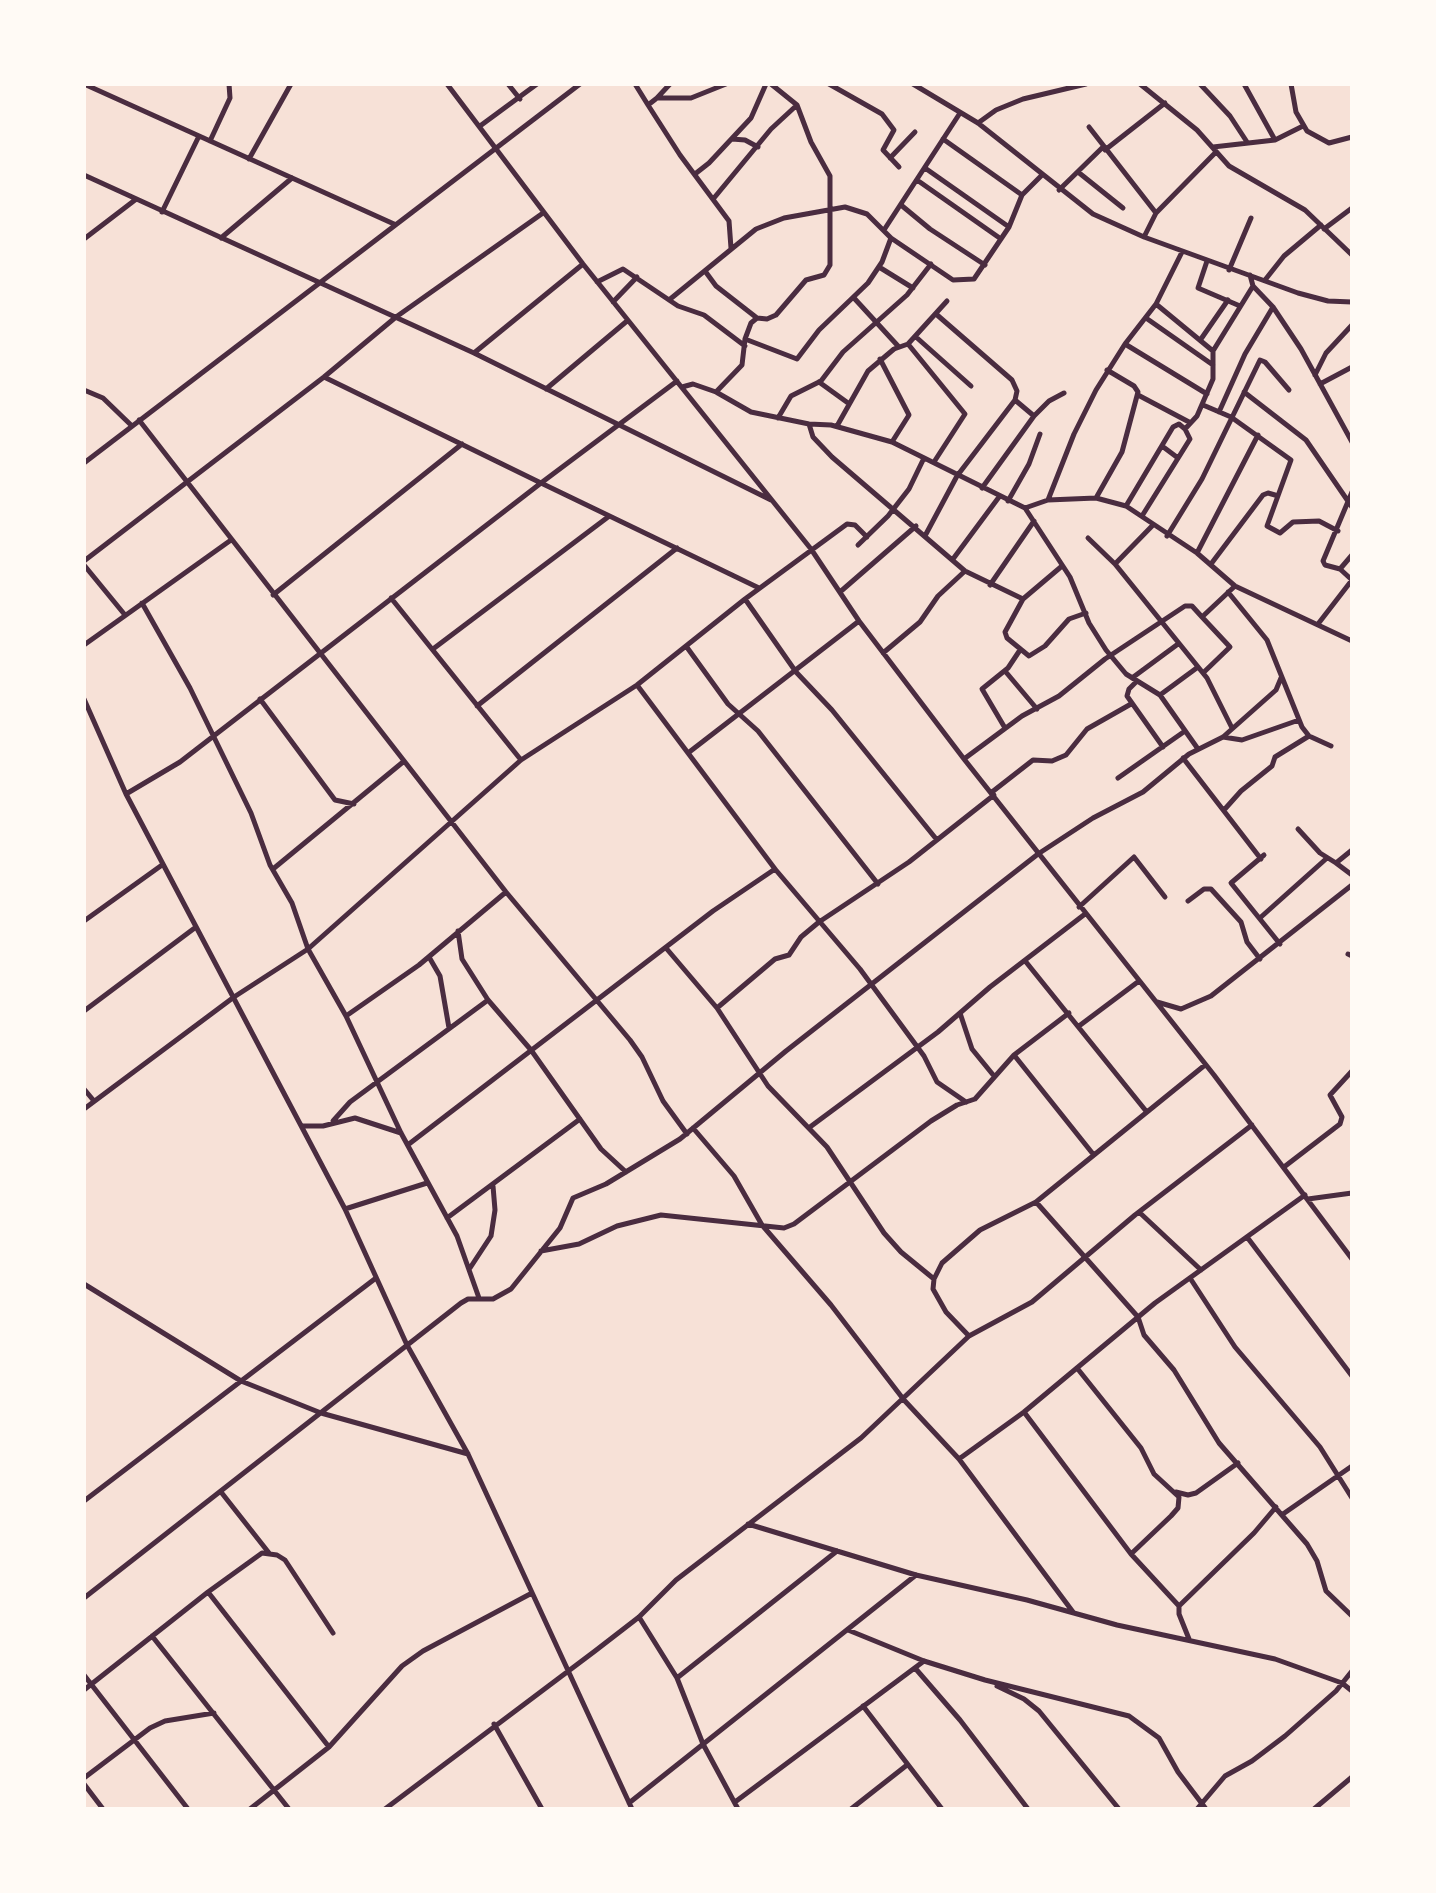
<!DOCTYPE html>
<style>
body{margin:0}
#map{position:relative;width:1436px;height:1893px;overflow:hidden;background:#f7e1d7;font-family:"Alegreya Sans",sans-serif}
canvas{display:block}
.frame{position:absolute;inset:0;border:86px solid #fffaf5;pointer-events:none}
</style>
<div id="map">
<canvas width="1436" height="1893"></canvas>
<div class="frame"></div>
</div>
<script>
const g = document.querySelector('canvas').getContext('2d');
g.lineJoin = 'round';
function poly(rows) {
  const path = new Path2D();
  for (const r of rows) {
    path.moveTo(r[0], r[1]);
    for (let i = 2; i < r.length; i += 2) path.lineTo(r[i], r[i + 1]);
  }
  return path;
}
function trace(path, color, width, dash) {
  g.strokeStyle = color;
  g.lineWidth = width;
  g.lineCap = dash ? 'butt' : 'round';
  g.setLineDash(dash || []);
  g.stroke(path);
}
trace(poly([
 [84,84,394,224],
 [447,84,583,264,811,549,859,621,964,759,1214,1075,1352,1259],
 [508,84,520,99],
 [635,84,648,105,657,98,691,98,726,84],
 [829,84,882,114,894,130,883,150,899,167],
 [913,84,978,123,1093,214,1144,237],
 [1140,84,1197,130,1229,166,1305,210,1352,255],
 [1200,84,1230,116,1247,142],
 [1244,84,1275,140],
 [1291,84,1296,112,1307,131,1329,143,1352,137],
 [657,98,670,84],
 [648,105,680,155,729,221,731,248],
 [978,123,996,110,1023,99,1086,84],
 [480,126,537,84],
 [1089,127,1156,213],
 [732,139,745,140,758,147],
 [943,139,1022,195],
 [210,141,230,98,229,84],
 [1213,147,1275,140,1303,126],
 [1105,150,1165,103],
 [1216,152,1156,213,1144,237,1298,293,1328,301,1352,302],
 [890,158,915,132],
 [249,159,291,84],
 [925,168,1009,227],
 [1078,172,1123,208],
 [695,174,709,163,751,118,766,84],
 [84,175,474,353,771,500],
 [917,180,1001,239],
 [1059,190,1103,147],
 [714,198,771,129,797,105],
 [901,205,930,229,985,265],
 [162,212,199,136],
 [1324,229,1352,208],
 [884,230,960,113],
 [221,238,292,178],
 [84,239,135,200],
 [1207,261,1198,288,1240,306],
 [879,267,913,288],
 [1229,270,1251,218],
 [705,271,716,286,757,318],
 [1250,275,1253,286,1273,307,1301,349,1352,442],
 [1265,280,1284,256,1321,225],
 [597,282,623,269,678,306,704,315,745,346],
 [854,298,898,346],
 [669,300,756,229,784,218,845,207,867,214,891,238,953,280,974,279,1009,227,1022,195,1041,176],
 [613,302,637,277],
 [1156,304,1213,351],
 [1146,318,1213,365],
 [916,337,971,386],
 [745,339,797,359,819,330,868,283,882,262,891,238],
 [1201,339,1228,300],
 [908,344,965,414,934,462],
 [1125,344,1207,394],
 [474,353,583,264],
 [880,359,909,415,892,442],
 [1315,375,1326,353,1352,325],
 [677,381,541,483,759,588],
 [819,382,848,403],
 [1320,384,1352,367],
 [682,387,693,384,716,392,751,412,809,424,831,425,892,442,1025,508,1048,500,1096,498,1126,506,1197,553,1235,586,1352,641],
 [546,389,627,321],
 [84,390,103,398,132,426],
 [716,392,742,365,745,339,751,323,757,318,767,319,776,315,806,280,824,275,830,265,830,176,811,142,797,105,771,84],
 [1244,392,1306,440,1352,507],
 [1138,395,1189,422],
 [1015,400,1034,416],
 [1203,405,1231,417,1291,460,1267,526,1280,533,1293,522,1319,521,1338,531],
 [1219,412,1245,354,1273,307],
 [778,418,791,396,821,381,843,352,907,295,931,264],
 [139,420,506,892,630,1040,642,1057,663,1101,687,1134],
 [809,424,813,437,832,457,965,571,1023,599,1062,566],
 [837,426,868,371,894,349,908,344,947,301],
 [1162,446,1178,458],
 [84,463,580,84],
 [982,488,1034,416,1049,401,1064,393],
 [1352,492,1323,561,1325,565,1340,569,1352,580],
 [1096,498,1122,452,1138,392,1134,386,1107,370],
 [1048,500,1074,434,1096,390,1125,344,1156,304,1182,252],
 [1008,501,1029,464,1040,434],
 [1126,506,1173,427,1179,424,1185,429,1197,416,1213,379,1213,351,1253,286],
 [1025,508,1070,577,1089,623,1106,650,1126,674,1160,695,1198,749],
 [1142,516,1190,439,1185,429],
 [1153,525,1115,564,1207,678,1232,728],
 [926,534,957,476,1015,400,1017,391,1012,380,936,314],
 [1167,536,1202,479,1260,360,1265,362,1289,390],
 [1088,538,1115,564],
 [858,545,888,516,909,489,924,458],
 [1197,553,1258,435],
 [953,559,999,497],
 [84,561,324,377,396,317,543,213],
 [1211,564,1263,495,1268,493,1275,495],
 [84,565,125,615],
 [1340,569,1352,555],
 [990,585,1034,521],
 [840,592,916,526],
 [1228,592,1267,640,1302,727,1309,736,1331,746],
 [273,595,462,444],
 [391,598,521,760],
 [745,599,796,672,832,710,937,840],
 [1023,599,1005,632,1007,638,1029,656,1045,646,1069,619,1086,613],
 [142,603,190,688,251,813,270,865,292,903,308,949,346,1016,401,1133,457,1236,479,1298],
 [1202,617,1230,647,1203,673],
 [1318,624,1352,580],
 [84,645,231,540],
 [686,646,728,704,758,731,878,884],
 [433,649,608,517],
 [883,653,920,622,938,596,965,571],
 [1005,671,1037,709],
 [1132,678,1178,644],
 [1137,681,1129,689,1127,696,1163,747],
 [1160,695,1198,667],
 [84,699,126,794,345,1209,407,1345,468,1454,632,1809],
 [260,699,335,800,354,804],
 [477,706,677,548],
 [1005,728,982,689,1008,668,1020,650],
 [1223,737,1242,740,1299,720],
 [688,753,859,621],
 [1183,758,1261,859],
 [964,759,1022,716,1059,696,1105,659,1185,606,1192,606,1202,617,1235,586],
 [1118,778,1185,731],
 [992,792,1033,760,1052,761,1066,755,1087,729,1131,704],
 [126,794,180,762,541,483,324,377],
 [1224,810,1241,791,1272,766,1275,757,1309,736],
 [1298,829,1320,853,1336,863,1352,850],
 [1264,855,1231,883,1280,944],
 [1336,863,1352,875],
 [273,869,403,762],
 [775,869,860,969,924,1056,937,1082,966,1102],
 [1188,901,1204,889,1211,889,1241,922,1247,942,1260,959],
 [1079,907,1134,857,1165,897],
 [1261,917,1327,858],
 [84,921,162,865],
 [458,931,462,959,488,1000,531,1050,601,1149,626,1172],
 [666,948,717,1008,768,1086,827,1147,884,1233,901,1252,934,1279],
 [1348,954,1352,956],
 [429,957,440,976,449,1028],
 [1026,962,1146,1111],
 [1157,1002,1181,1009,1211,996,1352,885],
 [717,1008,775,959,789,955,801,937,819,922,909,862,994,795],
 [84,1011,196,927],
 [960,1013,972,1049,994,1076],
 [346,1016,419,965,506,892],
 [1079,1026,1139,981],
 [1014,1055,1093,1154],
 [84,1089,94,1101],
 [84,1109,234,997,308,949,521,760,637,685,745,599,847,524,855,525,867,537],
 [333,1121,350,1102,488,1000],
 [303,1126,323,1126,355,1118,401,1133],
 [810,1127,938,1032,990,987,1085,914],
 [693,1128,734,1176,762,1225,831,1305,904,1400,959,1459,1073,1612],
 [409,1144,713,911,775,869,637,685],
 [1284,1167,1340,1124,1342,1117,1330,1095,1352,1071],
 [1308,1199,1352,1193],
 [1036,1202,1138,1317,1144,1335,1174,1370,1219,1443,1307,1544,1317,1561,1326,1591,1352,1616],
 [345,1209,427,1183],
 [1139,1212,1201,1270],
 [447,1218,580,1119],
 [1247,1237,1352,1376],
 [541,1251,579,1244,617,1226,661,1215,784,1228,794,1224,931,1121,957,1105,975,1099,1014,1055,1069,1013],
 [470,1268,491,1236,495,1210,493,1186],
 [1190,1278,1235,1347,1320,1447,1352,1498],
 [84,1284,241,1381,321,1413,468,1454],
 [969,1336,946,1312,933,1289,934,1279,942,1263,980,1230,1036,1202,1205,1065],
 [1077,1368,1141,1448,1154,1474,1179,1497,1178,1508,1171,1516,1131,1554],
 [1024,1412,1131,1554,1179,1606],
 [959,1459,1024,1412,1155,1303,1305,1195],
 [221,1492,269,1553],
 [1176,1492,1188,1495,1196,1493,1238,1463],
 [84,1501,376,1278],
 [1283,1514,1352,1466],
 [748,1524,916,1575,1027,1600,1117,1625,1275,1659,1342,1683,1352,1691],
 [208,1592,329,1747],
 [84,1598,461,1303,468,1299,493,1299,511,1289,560,1228,573,1198,606,1184,680,1139,786,1051,1038,854,1093,818,1143,792,1189,754,1223,737,1276,690,1281,678],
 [639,1617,677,1678,703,1744,738,1809],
 [848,1630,924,1661,985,1680,1129,1716,1159,1738,1178,1772,1206,1809],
 [152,1636,289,1809],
 [1189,1639,1179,1614,1179,1606,1254,1533,1276,1507],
 [915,1668,960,1720,1028,1809],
 [84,1675,188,1809],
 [677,1678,837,1551],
 [997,1686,1024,1699,1039,1711,1119,1809],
 [84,1690,208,1592,262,1553,277,1555,285,1560,333,1633],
 [863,1706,942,1809],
 [494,1724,542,1809],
 [84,1778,150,1728,165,1721,214,1713],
 [84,1784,103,1809],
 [735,1802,924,1661],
 [629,1803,916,1575],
 [250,1809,329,1747,402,1666,423,1651,532,1593],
 [385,1809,595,1651,639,1617,676,1580,861,1438,969,1336,1032,1302,1135,1215,1252,1125],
 [851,1809,907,1765],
 [1197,1809,1225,1776,1252,1761,1285,1736,1336,1691,1352,1671],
 [1314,1809,1352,1777]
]), '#4a2c40', 5);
</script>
